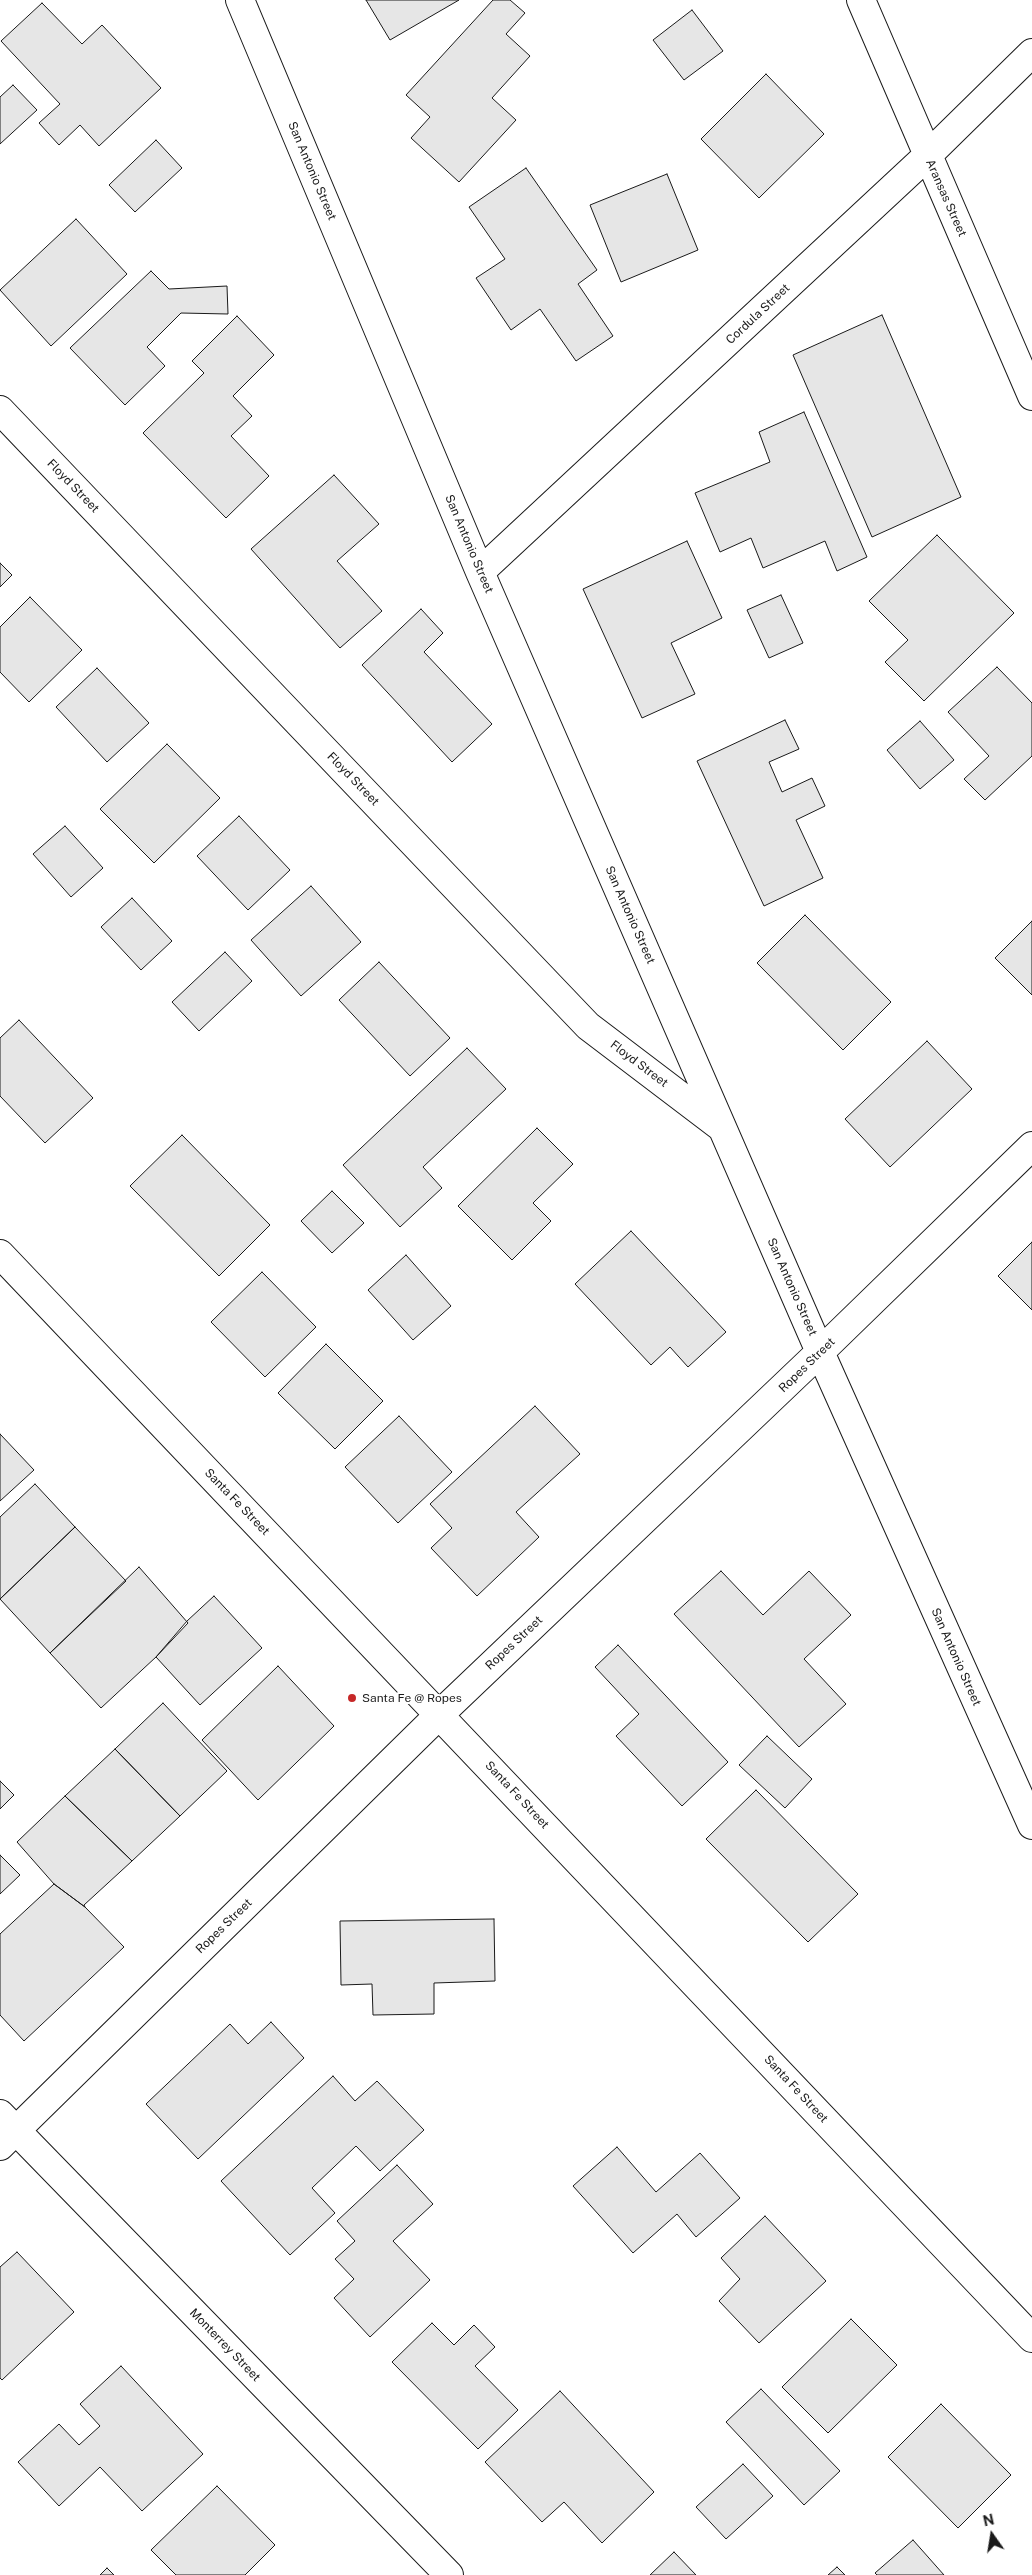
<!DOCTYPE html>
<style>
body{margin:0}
#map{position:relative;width:1032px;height:2575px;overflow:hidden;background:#fff;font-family:"Public Sans",sans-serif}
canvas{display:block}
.north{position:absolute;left:967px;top:2510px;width:50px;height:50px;-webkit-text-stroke:4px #fff;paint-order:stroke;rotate:347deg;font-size:14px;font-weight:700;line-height:20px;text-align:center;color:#1a1a1a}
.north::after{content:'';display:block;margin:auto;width:18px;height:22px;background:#1a1a1a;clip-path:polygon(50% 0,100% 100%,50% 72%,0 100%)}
</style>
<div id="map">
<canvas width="1032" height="2575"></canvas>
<div class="north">N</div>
</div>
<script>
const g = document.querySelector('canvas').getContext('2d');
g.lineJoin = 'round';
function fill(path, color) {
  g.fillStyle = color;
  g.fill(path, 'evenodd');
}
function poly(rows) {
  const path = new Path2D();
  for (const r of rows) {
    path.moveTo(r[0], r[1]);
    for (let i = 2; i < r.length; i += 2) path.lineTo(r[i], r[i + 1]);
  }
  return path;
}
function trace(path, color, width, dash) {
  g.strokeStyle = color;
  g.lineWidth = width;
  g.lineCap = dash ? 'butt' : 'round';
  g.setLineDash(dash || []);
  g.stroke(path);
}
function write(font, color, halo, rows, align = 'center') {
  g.font = font + ' "Public Sans",sans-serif';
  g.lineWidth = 4;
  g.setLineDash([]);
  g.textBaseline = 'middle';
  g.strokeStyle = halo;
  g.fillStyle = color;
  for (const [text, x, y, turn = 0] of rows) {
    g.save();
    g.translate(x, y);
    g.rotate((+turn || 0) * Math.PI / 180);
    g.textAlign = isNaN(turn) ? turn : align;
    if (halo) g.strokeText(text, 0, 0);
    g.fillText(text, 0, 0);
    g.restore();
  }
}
const building = poly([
 [366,0,459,0,390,40,366,0],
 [493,0,510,0,525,13,506,34,530,56,492,98,516,120,459,182,411,138,430,117,406,95,493,0],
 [42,3,82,44,102,25,161,88,99,146,80,125,59,145,39,123,60,104,1,41,42,3],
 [692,10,723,51,684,80,653,40,692,10],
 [766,74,824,134,759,198,701,139,766,74],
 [13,85,37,110,0,144,0,97,13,85],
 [156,140,182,168,135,212,109,185,156,140],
 [526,168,597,270,578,284,613,336,576,361,540,309,511,330,476,278,505,259,469,207,526,168],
 [667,174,698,250,621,282,590,205,667,174],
 [76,219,127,274,51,346,0,290,76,219],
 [151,271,169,289,227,286,228,314,181,313,147,347,165,366,125,405,70,348,151,271],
 [882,315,961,497,872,537,793,355,882,315],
 [237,316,274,355,233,396,252,416,231,436,269,476,226,518,143,433,204,373,192,361,237,316],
 [804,412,867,557,837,571,825,541,763,568,751,538,720,552,695,493,770,462,759,432,804,412],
 [334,475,379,524,337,561,382,611,340,648,251,549,334,475],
 [937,535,1014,613,924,701,885,662,908,640,869,601,937,535],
 [687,541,722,618,671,643,695,694,642,718,583,589,687,541],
 [0,563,12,575,0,587,0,563],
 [781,595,803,643,769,658,747,610,781,595],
 [30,597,82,650,29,702,0,672,0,627,30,597],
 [421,609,443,633,424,652,492,724,452,762,362,665,421,609],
 [997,667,1032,703,1032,756,985,800,964,779,989,756,948,712,997,667],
 [97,668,149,723,107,762,56,707,97,668],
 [785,720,799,749,769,762,782,792,812,778,825,806,796,820,823,878,764,906,697,761,785,720],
 [920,721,954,760,920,789,887,750,920,721],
 [167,744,220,798,154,863,100,809,167,744],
 [239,816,290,870,248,910,197,856,239,816],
 [65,826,103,868,71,897,33,854,65,826],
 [311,886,361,942,301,996,251,940,311,886],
 [132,898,172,941,141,970,101,927,132,898],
 [805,915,891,1002,843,1050,757,963,805,915],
 [1032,921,1032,995,995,958,1032,921],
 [225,952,252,981,199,1031,172,1002,225,952],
 [379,962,450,1038,410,1076,339,1000,379,962],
 [19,1020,93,1098,45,1143,0,1096,0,1038,19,1020],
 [927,1041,972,1089,890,1167,845,1119,927,1041],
 [467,1048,506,1089,423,1167,442,1188,400,1227,343,1165,467,1048],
 [537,1128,573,1164,533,1203,551,1221,512,1260,458,1206,537,1128],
 [182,1135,270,1225,219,1276,130,1186,182,1135],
 [332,1191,364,1223,332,1253,301,1221,332,1191],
 [631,1231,726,1332,688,1367,670,1347,651,1365,575,1284,631,1231],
 [1032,1242,1032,1310,998,1276,1032,1242],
 [406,1255,451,1306,413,1340,368,1290,406,1255],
 [262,1272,316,1327,265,1377,211,1322,262,1272],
 [326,1344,383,1401,335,1449,278,1393,326,1344],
 [535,1406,580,1454,516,1512,539,1537,477,1596,431,1548,452,1528,430,1504,535,1406],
 [399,1416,452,1472,398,1523,345,1467,399,1416],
 [0,1434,34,1470,0,1501,0,1434],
 [35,1484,75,1527,0,1599,0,1517,35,1484],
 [75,1527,126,1581,50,1653,0,1599,75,1527],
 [139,1567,188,1623,156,1657,101,1708,50,1653,139,1567],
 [721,1571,763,1615,809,1571,851,1615,804,1659,846,1704,799,1747,674,1614,721,1571],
 [214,1596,262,1648,200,1705,156,1657,187,1621,214,1596],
 [618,1645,728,1762,682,1806,616,1736,639,1714,595,1667,618,1645],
 [278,1666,334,1726,258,1800,202,1740,278,1666],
 [163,1703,227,1771,180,1816,115,1749,163,1703],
 [767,1736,812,1779,785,1808,739,1765,767,1736],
 [115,1749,180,1816,132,1861,65,1796,115,1749],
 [0,1781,14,1795,0,1809,0,1781],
 [756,1790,858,1894,808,1942,706,1839,756,1790],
 [65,1796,132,1861,84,1905,85,1907,54,1884,17,1842,65,1796],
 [0,1855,20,1875,0,1894,0,1855],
 [54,1884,85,1907,124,1947,24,2041,0,2015,0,1934,54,1884],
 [494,1919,495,1981,434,1983,434,2014,373,2015,372,1984,341,1985,340,1921,494,1919],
 [271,2022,304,2058,198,2159,146,2104,230,2024,248,2044,271,2022],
 [333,2076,355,2101,377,2081,424,2130,380,2171,356,2146,312,2188,335,2213,290,2255,221,2181,333,2076],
 [617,2147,656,2192,700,2153,740,2198,696,2237,677,2214,633,2253,573,2186,617,2147],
 [397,2165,433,2204,393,2241,430,2280,370,2337,334,2298,354,2279,335,2259,355,2241,337,2221,397,2165],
 [765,2216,826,2281,759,2343,719,2301,740,2279,721,2258,765,2216],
 [17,2252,74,2312,2,2380,0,2378,0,2267,17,2252],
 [851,2319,897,2365,828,2433,782,2387,851,2319],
 [432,2323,454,2345,474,2325,495,2347,475,2366,518,2410,478,2449,392,2362,432,2323],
 [121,2366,203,2454,142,2511,100,2467,59,2506,18,2462,59,2424,79,2445,100,2426,80,2404,121,2366],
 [761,2389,840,2471,804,2505,726,2422,761,2389],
 [560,2391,654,2492,602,2543,564,2502,542,2522,485,2462,560,2391],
 [941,2404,1011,2475,958,2528,888,2457,941,2404],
 [743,2464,773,2496,726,2539,696,2507,743,2464],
 [217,2486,275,2545,245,2575,176,2575,151,2550,217,2486],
 [913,2540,944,2575,877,2575,875,2573,913,2540],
 [674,2552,696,2575,650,2575,674,2552],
 [837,2567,845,2575,828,2575,837,2567],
 [107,2568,114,2575,100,2575,107,2568]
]);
fill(building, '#e6e6e6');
trace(building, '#1a1a1a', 1);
const minor = poly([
 [240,0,480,572,820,1352,1032,1825],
 [861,0,1032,396],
 [0,410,588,1026,721,1127],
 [480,572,927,156,1032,53],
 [0,2114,449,2575],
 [0,2146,440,1714,820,1352,1032,1146]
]);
const major = poly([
 [0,1254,1032,2338]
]);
trace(minor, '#1a1a1a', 30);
trace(major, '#1a1a1a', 30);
trace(minor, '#fff', 28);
trace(major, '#fff', 28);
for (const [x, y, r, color] of [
 [352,1698,5,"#c62828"]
]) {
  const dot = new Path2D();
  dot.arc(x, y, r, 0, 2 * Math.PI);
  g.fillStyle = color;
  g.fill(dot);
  trace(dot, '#fff', 2);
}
write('12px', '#1a1a1a', '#fff', [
 ["San Antonio Street",312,171,67],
 ["Aransas Street",946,198,66],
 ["Cordula Street",758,314,-43],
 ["Floyd Street",73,486,46],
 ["San Antonio Street",469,544,67],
 ["Floyd Street",353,779,46],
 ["San Antonio Street",630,915,66],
 ["Floyd Street",639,1064,37],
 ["San Antonio Street",792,1287,66],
 ["Ropes Street",807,1365,-44],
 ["Santa Fe Street",237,1502,46],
 ["Ropes Street",514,1643,-43],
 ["San Antonio Street",956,1657,66],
 ["Santa Fe Street",517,1795,47],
 ["Ropes Street",224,1926,-44],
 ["Santa Fe Street",796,2089,47],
 ["Monterrey Street",225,2345,46]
]);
write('12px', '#1a1a1a', '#fff', [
 ["Santa Fe @ Ropes",362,1698]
], 'left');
</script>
